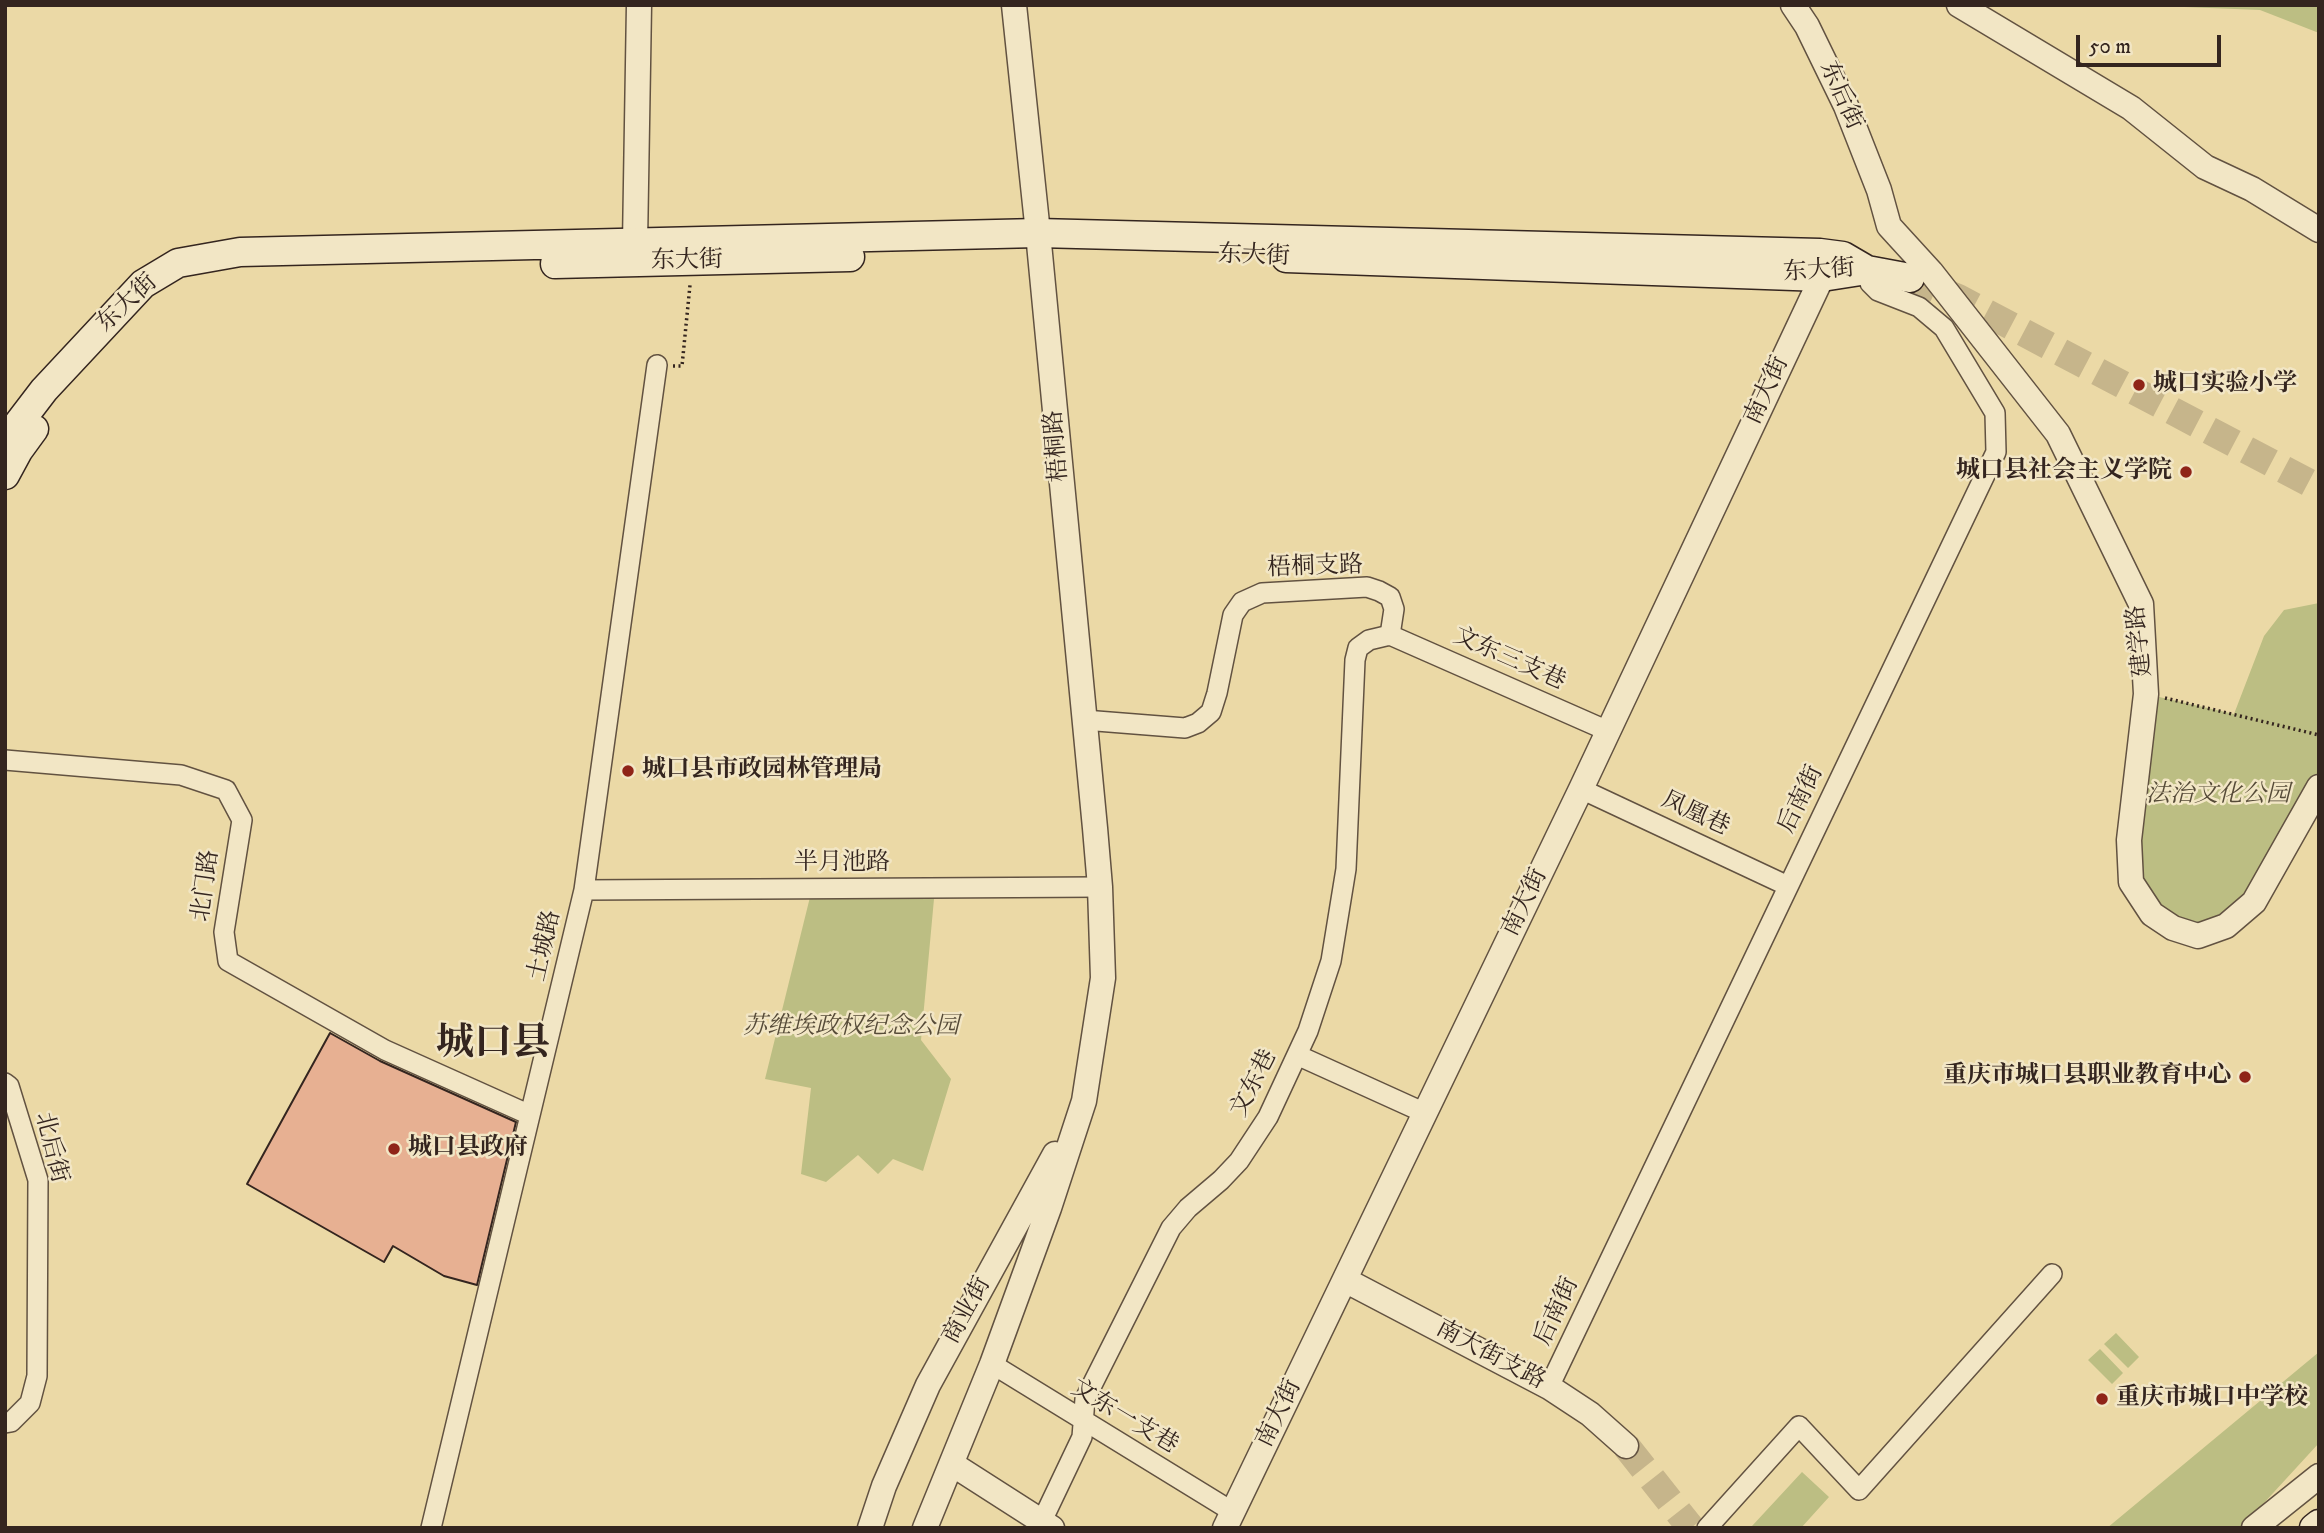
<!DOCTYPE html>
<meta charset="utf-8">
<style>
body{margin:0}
#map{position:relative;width:2324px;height:1533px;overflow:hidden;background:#ebd9a6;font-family:"IM FELL DW Pica",serif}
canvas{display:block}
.frame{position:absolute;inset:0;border:7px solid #34251f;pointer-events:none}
.scale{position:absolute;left:2076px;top:35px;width:145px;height:32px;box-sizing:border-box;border:4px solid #34251f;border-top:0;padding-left:9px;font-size:21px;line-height:24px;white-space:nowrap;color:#34251f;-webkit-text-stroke:5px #f2e6c5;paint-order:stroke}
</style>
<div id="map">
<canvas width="2324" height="1533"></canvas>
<div class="frame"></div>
<div class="scale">50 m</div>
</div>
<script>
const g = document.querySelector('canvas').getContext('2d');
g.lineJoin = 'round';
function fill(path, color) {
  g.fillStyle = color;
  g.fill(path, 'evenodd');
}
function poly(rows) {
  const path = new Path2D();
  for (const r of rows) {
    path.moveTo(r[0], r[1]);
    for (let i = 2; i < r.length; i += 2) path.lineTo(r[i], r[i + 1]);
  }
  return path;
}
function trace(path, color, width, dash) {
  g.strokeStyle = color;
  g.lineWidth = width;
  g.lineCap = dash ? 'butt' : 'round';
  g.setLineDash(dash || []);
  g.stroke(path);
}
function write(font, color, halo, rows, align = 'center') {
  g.font = font + ' "IM FELL DW Pica","Noto Serif SC",serif';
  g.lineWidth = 5;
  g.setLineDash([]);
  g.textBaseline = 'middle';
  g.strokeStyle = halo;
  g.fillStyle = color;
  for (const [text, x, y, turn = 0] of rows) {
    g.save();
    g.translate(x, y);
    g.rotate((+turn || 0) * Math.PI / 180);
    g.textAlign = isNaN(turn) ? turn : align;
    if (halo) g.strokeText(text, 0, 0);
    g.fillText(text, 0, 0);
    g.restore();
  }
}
fill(poly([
 [2134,5,2319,5,2319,33,2260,10],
 [2319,603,2319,787,2254,902,2198,936,2152,914,2129,840,2146,694,2234,714,2264,636,2284,610],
 [935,888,921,1040,951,1079,923,1171,893,1159,878,1174,858,1155,826,1182,801,1174,811,1088,765,1079,812,889],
 [2116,1333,2139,1357,2128,1368,2104,1344],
 [2100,1349,2123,1373,2112,1384,2088,1360],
 [2319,1352,2319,1443,2241,1528,2107,1528],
 [1802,1472,1829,1497,1801,1528,1753,1528,1752,1526]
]), '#bcbe83');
const building = poly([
 [330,1033,380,1061,516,1122,477,1285,444,1276,393,1246,384,1262,247,1184,330,1033]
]);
fill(building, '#e7b092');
trace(building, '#34251f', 2);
trace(poly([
 [1910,278,1958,298,2319,488],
 [1626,1446,1691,1528]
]), '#c6b58b', 28, [28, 14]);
const minor = poly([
 [1390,635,1608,731],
 [1084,720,1185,728,1198,723,1211,712,1217,693,1233,615,1242,602,1262,593,1367,587,1379,591,1390,597,1394,609,1390,635],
 [5,760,181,775,226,790,242,820,224,932,228,961,385,1050,530,1115],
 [1581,789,1788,886],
 [584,890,1100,887],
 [1297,1055,1425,1113],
 [5,1083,9,1086,38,1180,37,1376,30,1403,11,1422,5,1423],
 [992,1364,1233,1512],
 [1549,1387,1996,452,1995,413,1944,328,1919,307,1878,291,1870,283,1867,270],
 [1042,1521,1082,1437,1085,1399,1171,1228,1188,1208,1221,1180,1239,1161,1268,1117,1308,1031,1331,961,1346,869,1355,660,1358,648,1369,640,1390,635],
 [431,1528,584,890,657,365],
 [1707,1528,1799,1426,1859,1490,2052,1274]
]);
const tertiary = poly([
 [1793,5,1807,26,1846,106,1879,190,1889,226,1931,272,2058,434,2141,604,2146,694,2129,840,2131,882,2152,914,2173,928,2198,936,2226,926,2254,902,2319,787],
 [1959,5,2131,108,2205,167,2252,189,2319,230],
 [635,243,639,5],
 [1345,1280,1549,1387,1590,1414,1626,1446],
 [952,1464,1052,1528],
 [870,1528,884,1486,928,1385,1055,1154],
 [925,1528,992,1364,1049,1208,1084,1101,1103,978,1100,887,1095,828,1038,233,1014,5],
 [1225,1528,1581,789,1822,277],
 [2254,1528,2319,1476]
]);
const secondary = poly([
 [1286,258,1822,277,1867,270],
 [555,264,850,257],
 [5,441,44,390,143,284,178,263,240,252,1038,233,1820,253,1843,256,1867,270,1910,278],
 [5,475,18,451,34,429],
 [2314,1528,2319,1524]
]);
trace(minor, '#625241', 22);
trace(tertiary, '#625241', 27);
trace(secondary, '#34251f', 31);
trace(poly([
 [673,366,682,366,690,285],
 [2165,698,2319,735]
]), '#34251f', 3.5, [2, 3.5]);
trace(minor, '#f2e6c5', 19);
trace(tertiary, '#f2e6c5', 24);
trace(secondary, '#f2e6c5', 28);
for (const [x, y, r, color] of [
 [2139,385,7,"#8f2418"],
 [2186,472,7,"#8f2418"],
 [628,771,7,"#8f2418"],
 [2245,1077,7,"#8f2418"],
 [394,1149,7,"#8f2418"],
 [2102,1399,7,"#8f2418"]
]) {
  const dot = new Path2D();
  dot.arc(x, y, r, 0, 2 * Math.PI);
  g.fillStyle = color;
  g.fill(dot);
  trace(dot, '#f2e6c5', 2.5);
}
write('24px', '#34251f', '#f2e6c5', [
 ["东后街",1840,96,66],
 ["东大街",1254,257,2],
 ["东大街",687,262,-1],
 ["东大街",1819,272,-4],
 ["东大街",128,304,-43],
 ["南大街",1768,391,-65],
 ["梧桐路",1058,446,-95],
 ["梧桐支路",1315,568,-2],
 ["建学路",2141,641,-96],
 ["文东三支巷",1509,660,24],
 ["后南街",1802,800,-64],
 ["凤凰巷",1695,815,25],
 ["半月池路",842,864],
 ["北门路",207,886,-82],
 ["南大街",1526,903,-64],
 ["土城路",546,946,-77],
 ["文东巷",1255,1084,-63],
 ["北后街",50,1148,76],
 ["商业街",968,1311,-61],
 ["后南街",1558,1312,-65],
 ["南大街支路",1490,1356,28],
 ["南大街",1280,1414,-64],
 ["文东一支巷",1124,1418,31]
]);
write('bold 24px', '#34251f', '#f2e6c5', [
 ["城口实验小学",2153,385],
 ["城口县社会主义学院",2172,472,"right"],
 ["城口县市政园林管理局",642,771],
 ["重庆市城口县职业教育中心",2231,1077,"right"],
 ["城口县政府",408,1149],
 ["重庆市城口中学校",2116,1399]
], 'left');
write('italic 24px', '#564b38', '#f2e6c5', [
 ["法治文化公园",2218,796],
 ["苏维埃政权纪念公园",851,1028]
]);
write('bold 38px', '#34251f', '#f2e6c5', [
 ["城口县",493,1046]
]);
</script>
